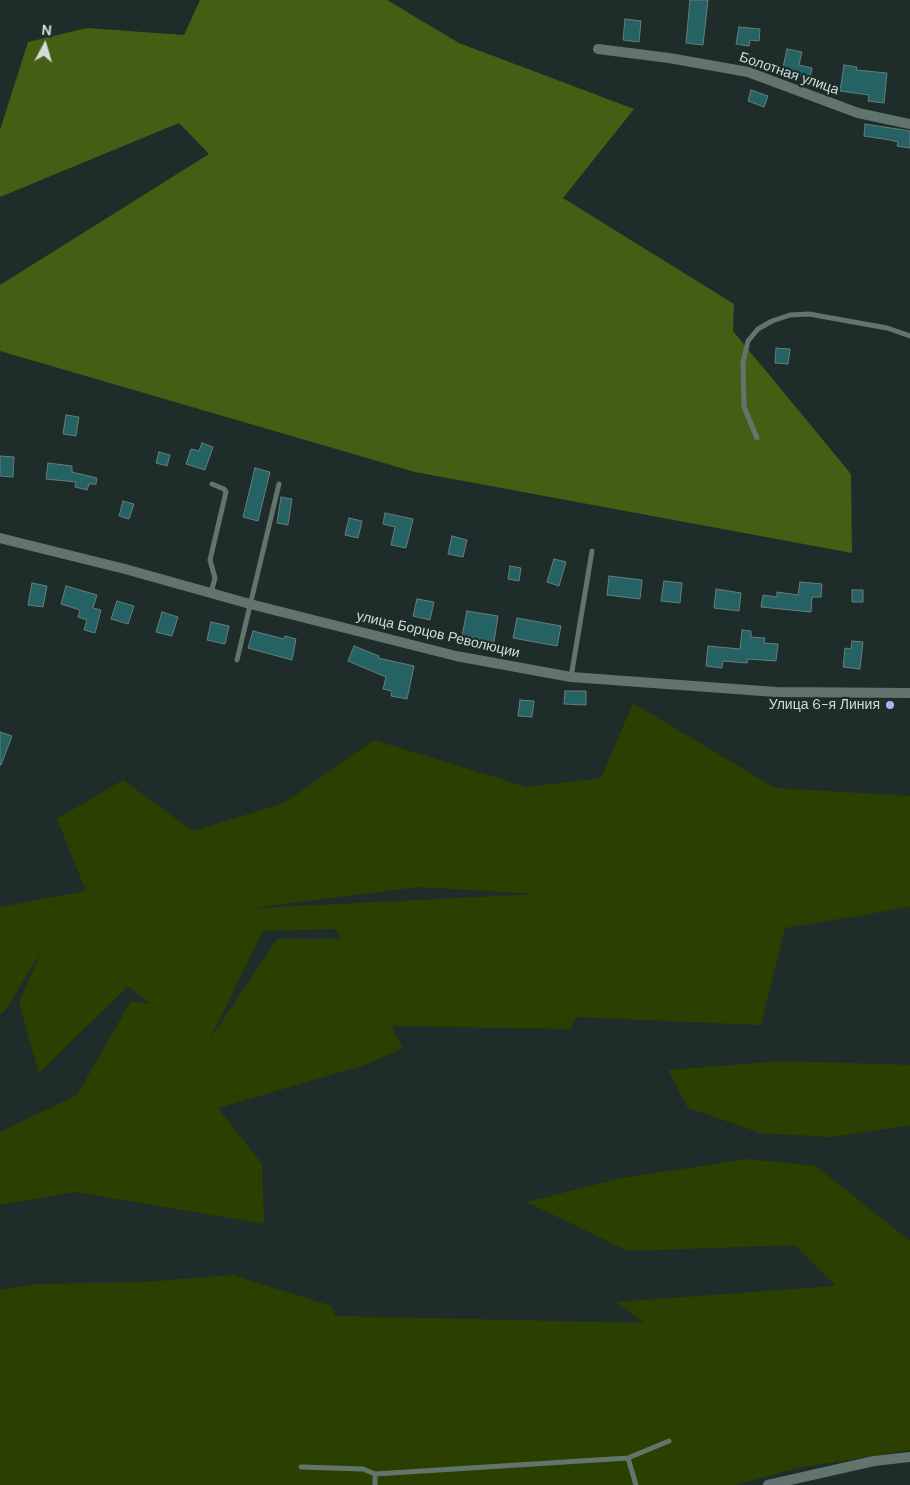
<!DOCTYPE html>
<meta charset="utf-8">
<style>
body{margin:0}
#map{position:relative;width:910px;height:1485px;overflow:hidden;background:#1e2d29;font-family:"DM Sans",sans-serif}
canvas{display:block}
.north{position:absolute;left:20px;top:20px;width:50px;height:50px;-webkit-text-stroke:4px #1e2d29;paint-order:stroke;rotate:6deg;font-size:14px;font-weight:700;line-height:20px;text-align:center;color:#d3dcd9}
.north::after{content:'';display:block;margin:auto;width:18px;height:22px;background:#d3dcd9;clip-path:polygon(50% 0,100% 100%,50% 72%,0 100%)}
</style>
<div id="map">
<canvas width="910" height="1485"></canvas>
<div class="north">N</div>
</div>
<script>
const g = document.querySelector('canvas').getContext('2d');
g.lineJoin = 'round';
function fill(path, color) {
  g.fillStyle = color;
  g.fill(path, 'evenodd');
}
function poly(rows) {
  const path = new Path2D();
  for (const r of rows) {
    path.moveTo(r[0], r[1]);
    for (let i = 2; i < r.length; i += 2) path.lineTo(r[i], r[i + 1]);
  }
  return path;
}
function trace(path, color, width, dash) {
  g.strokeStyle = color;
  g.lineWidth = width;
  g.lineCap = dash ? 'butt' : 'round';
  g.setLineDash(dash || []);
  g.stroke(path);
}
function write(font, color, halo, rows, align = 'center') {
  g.font = font + ' "DM Sans",sans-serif';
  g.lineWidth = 4.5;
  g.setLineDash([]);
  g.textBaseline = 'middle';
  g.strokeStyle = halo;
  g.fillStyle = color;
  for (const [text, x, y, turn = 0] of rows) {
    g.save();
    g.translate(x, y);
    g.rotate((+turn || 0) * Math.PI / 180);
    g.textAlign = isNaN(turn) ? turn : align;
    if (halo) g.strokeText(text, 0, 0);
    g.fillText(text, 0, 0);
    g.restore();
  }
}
fill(poly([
 [633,703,775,788,910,796,910,907,785,928,761,1025,576,1017,571,1029,391,1026,403,1048,365,1065,218,1108,262,1164,264,1224,75,1192,0,1205,0,1132,77,1095,131,1001,151,1004,128,986,39,1073,19,1003,42,950,7,1008,0,1015,0,907,86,891,57,819,123,780,193,831,284,803,374,740,527,787,601,778],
 [418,887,537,894,259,908,259,907],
 [336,929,340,939,277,939,209,1041,263,931],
 [782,1061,910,1065,910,1125,832,1137,761,1133,688,1108,668,1070],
 [748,1159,816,1166,910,1241,910,1450,798,1468,734,1485,0,1485,0,1290,36,1284,145,1282,232,1275,332,1306,335,1316,644,1323,616,1302,836,1286,795,1245,628,1251,527,1202,622,1178]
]), '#2b4000');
fill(poly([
 [200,0,387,0,459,43,634,109,563,198,734,304,733,331,851,474,852,553,415,472,0,351,0,285,209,154,179,123,0,197,0,130,28,42,87,28,184,35]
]), '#445e13');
const building = poly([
 [690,0,708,0,703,45,686,43,690,0],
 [625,19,641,21,639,42,623,40,625,19],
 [739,27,760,29,759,41,750,40,749,46,736,44,739,27],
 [787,49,802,52,799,65,812,68,810,78,782,72,787,49],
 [844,65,857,67,856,70,887,73,884,103,868,101,869,95,840,91,844,65],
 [751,90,768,96,764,107,748,101,751,90],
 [865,124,910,131,910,148,897,146,898,142,890,140,864,136,865,124],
 [776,348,790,349,788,364,775,363,776,348],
 [66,415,79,417,76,436,63,434,66,415],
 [202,443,213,447,205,470,186,464,191,449,199,451,202,443],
 [159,452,170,455,167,466,156,463,159,452],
 [0,456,14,457,13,477,0,476,0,456],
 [48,463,72,466,72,472,97,478,96,484,89,484,87,490,75,487,76,482,46,479,48,463],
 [255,468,270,472,258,521,243,517,255,468],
 [281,497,292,499,288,525,277,523,281,497],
 [123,501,134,504,129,519,119,516,123,501],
 [385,513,413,519,406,548,391,545,395,527,383,524,385,513],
 [349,518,362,521,358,538,345,535,349,518],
 [452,536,467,540,463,557,448,554,452,536],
 [554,559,566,562,559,586,547,582,554,559],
 [510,566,521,568,519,581,508,579,510,566],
 [609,576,642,580,640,599,607,595,609,576],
 [664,581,682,583,680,603,661,601,664,581],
 [800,582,822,584,821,597,812,597,811,612,761,607,763,595,777,597,777,592,798,595,800,582],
 [32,583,47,586,43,607,28,605,32,583],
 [66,586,97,595,93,608,101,610,95,633,84,630,87,620,78,617,80,610,61,604,66,586],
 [716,589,741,593,739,611,714,608,716,589],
 [852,590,863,590,863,602,852,602,852,590],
 [417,599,434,602,430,620,413,616,417,599],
 [117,601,134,606,128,624,111,619,117,601],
 [467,611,498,616,494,642,462,636,467,611],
 [162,612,178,617,172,636,156,632,162,612],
 [517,618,561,626,557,646,513,638,517,618],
 [211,622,229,626,225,644,207,640,211,622],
 [742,630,751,631,751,637,765,638,764,643,778,644,776,661,748,659,747,663,723,661,722,668,706,666,708,646,740,649,742,630],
 [253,631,284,639,285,636,296,639,292,660,248,648,253,631],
 [852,641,863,642,860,669,843,667,845,648,851,649,852,641],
 [354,646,379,656,378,658,414,666,407,699,391,696,392,691,383,689,386,677,348,661,354,646],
 [565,691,586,691,586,705,564,704,565,691],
 [520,700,534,701,532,717,518,716,520,700],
 [0,732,12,736,1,765,0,765,0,732]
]);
fill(building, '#246263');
trace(building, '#697d7c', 1);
trace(poly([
 [757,438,744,407,743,362,748,341,758,329,772,321,790,315,809,314,887,328,910,336],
 [211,593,215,578,210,560,226,492,224,489,212,484],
 [237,660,279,484],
 [571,677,592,551],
 [628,1458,669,1441],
 [301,1467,363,1469,375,1474,628,1458,636,1485],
 [375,1474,375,1485]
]), '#62746e', 5);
trace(poly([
 [598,49,669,58,748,72,858,113,910,124],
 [0,538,125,569,250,604,456,656,571,677,776,692,910,693],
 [768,1485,874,1461,910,1457]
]), '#62746e', 10);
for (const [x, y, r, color] of [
 [890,705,5,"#b3adf9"]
]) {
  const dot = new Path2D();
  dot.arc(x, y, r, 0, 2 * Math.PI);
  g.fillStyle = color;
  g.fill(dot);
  trace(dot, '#1e2d29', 2);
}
write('14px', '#d3dcd9', '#1e2d29', [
 ["Болотная улица",789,74,19],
 ["улица Борцов Революции",438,635,13]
]);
write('14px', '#d3dcd9', '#1e2d29', [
 ["Улица 6-я Линия",880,705]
], 'right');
</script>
